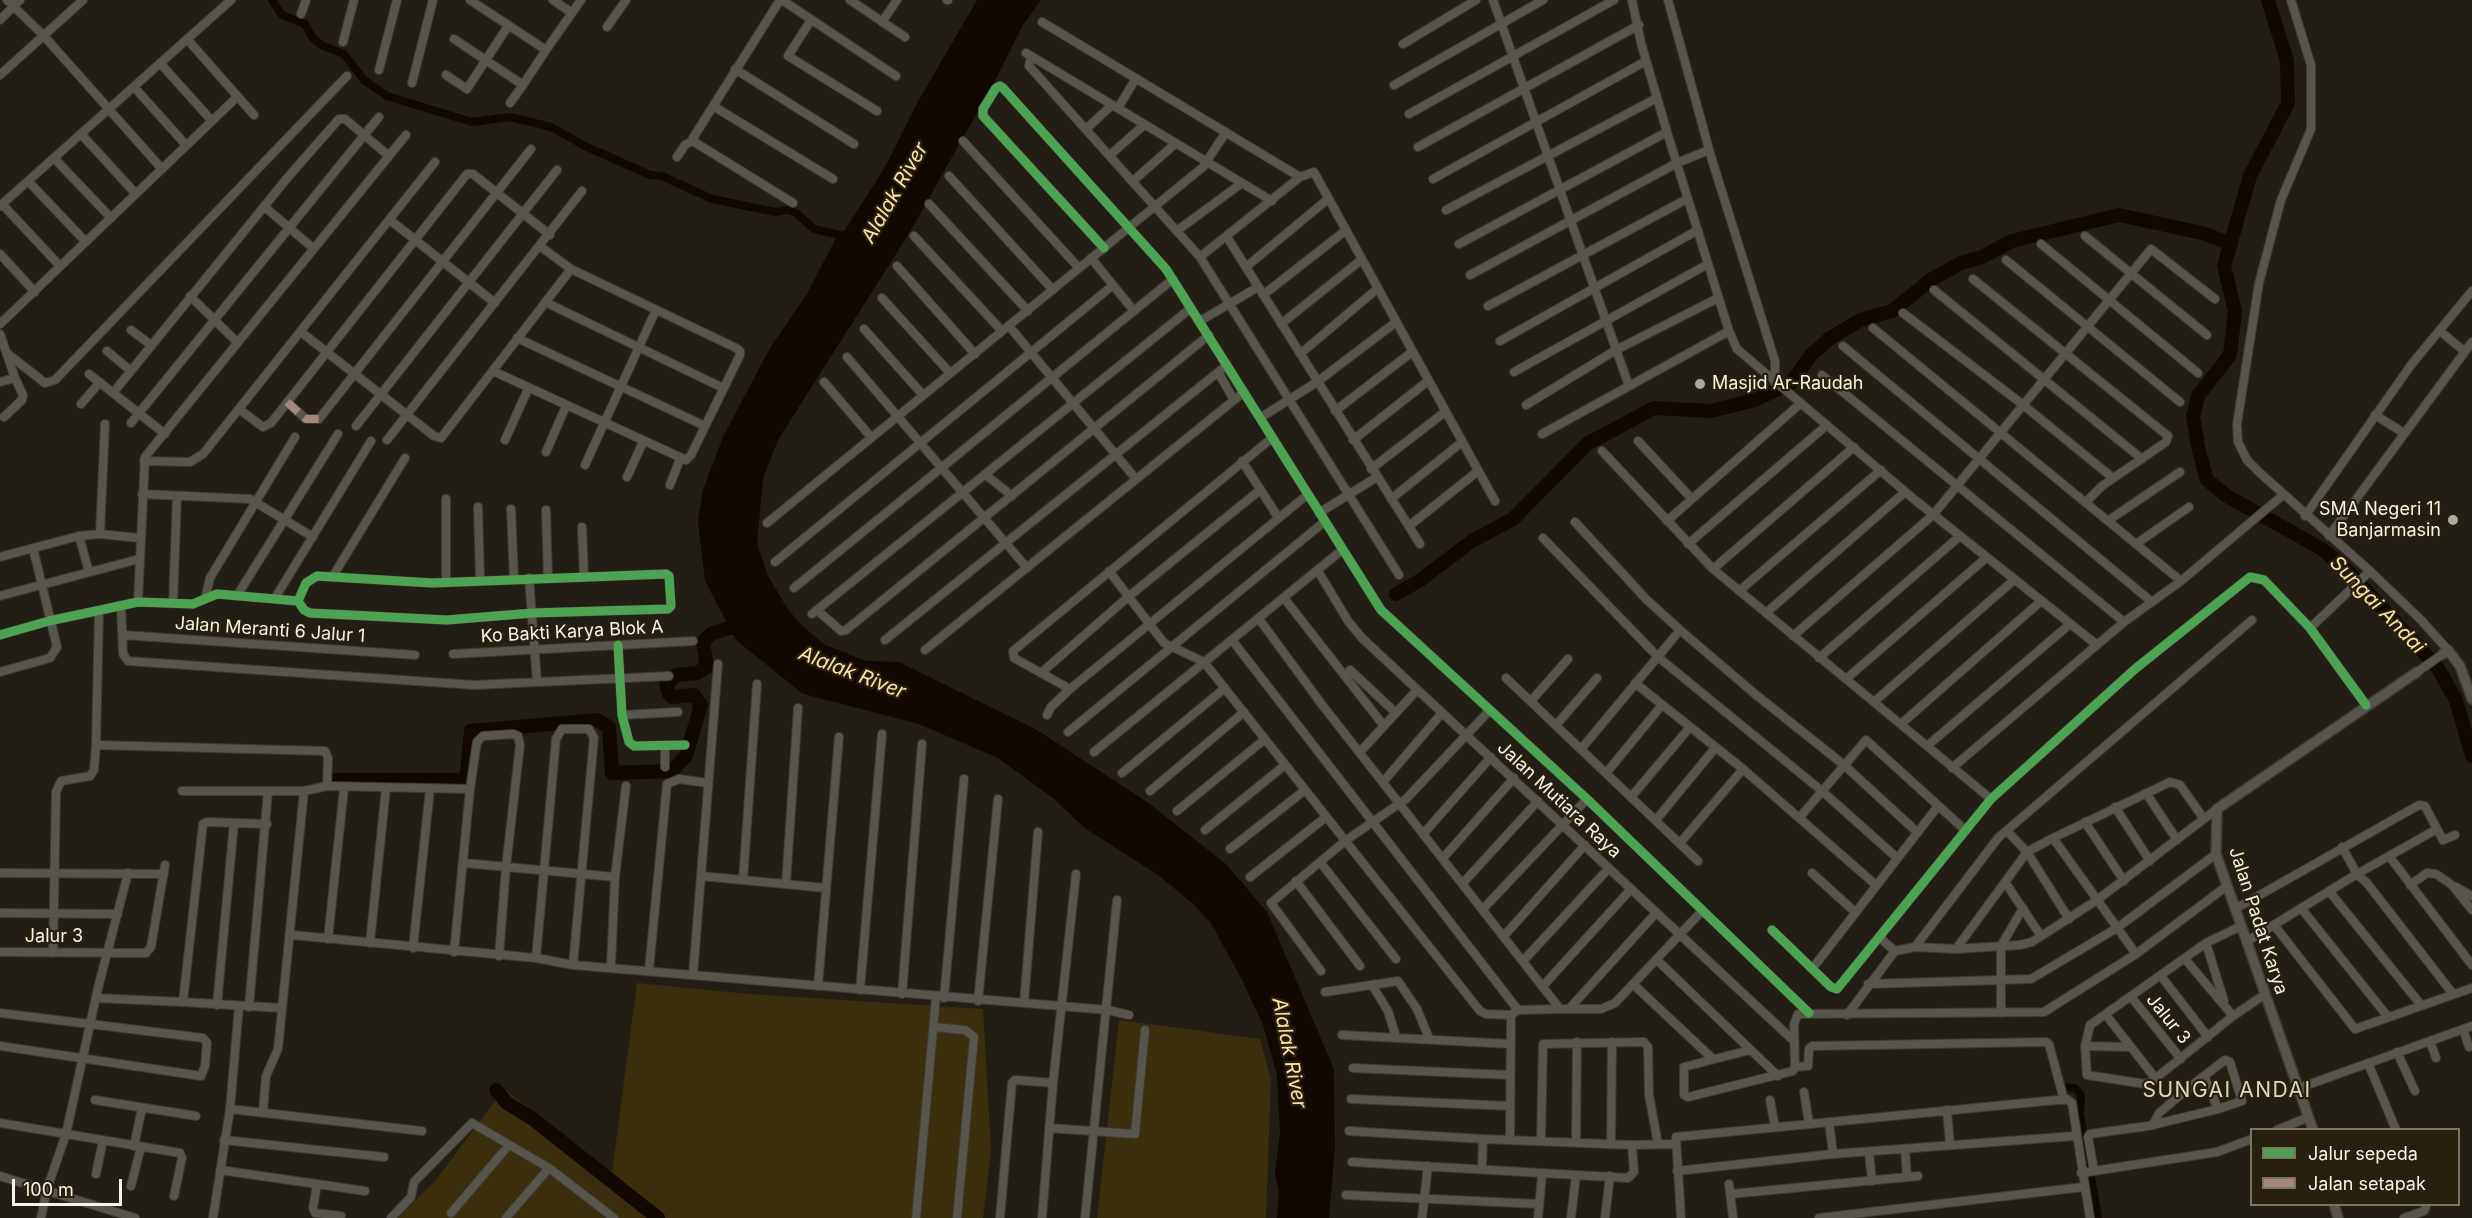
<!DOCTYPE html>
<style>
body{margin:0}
#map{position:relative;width:2472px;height:1218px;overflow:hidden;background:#221e15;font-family:Inter,sans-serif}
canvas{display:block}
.legend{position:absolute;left:2250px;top:1128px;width:210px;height:78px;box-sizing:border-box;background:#28200f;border:2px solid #7b7465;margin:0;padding:8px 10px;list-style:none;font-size:18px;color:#f7f3e7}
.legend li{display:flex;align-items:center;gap:12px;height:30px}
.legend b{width:30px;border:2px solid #7b7465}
.scale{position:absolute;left:12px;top:1179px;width:110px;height:27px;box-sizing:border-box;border:3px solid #f7f3e7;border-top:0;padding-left:8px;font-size:18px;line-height:21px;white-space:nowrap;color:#f7f3e7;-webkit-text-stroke:4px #28200f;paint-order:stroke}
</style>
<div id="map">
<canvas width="2472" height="1218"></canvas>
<ul class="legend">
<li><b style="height:8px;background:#4ca352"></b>Jalur sepeda</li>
<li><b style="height:8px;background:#a5887d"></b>Jalan setapak</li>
</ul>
<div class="scale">100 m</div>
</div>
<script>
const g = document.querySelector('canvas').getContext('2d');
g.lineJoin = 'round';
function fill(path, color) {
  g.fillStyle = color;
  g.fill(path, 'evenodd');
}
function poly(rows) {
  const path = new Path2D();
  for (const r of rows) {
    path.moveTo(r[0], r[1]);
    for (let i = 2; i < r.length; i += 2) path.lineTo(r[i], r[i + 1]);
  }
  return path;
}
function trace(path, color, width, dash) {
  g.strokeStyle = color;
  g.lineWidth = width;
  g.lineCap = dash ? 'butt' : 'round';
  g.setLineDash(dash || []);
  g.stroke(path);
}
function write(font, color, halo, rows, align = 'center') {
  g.font = font + ' Inter,sans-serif';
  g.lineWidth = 4.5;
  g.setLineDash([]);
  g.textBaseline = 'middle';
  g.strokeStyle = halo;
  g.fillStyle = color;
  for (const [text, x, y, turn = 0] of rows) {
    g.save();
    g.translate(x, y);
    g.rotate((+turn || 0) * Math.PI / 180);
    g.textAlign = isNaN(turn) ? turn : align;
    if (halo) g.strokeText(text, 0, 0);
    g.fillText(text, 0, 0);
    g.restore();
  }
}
fill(poly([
 [637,983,749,994,983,1009,991,1150,983,1218,397,1218,436,1180,504,1089,612,1173],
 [1119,1020,1260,1039,1271,1080,1266,1218,1097,1218]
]), '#3b2e0c');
fill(poly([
 [977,0,1041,0,1023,25,994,83,908,235,778,440,763,479,757,544,768,576,786,606,799,623,825,645,866,661,899,662,1037,730,1147,802,1226,864,1267,912,1334,1069,1335,1148,1329,1218,1277,1218,1279,1191,1275,1174,1280,1133,1277,1075,1263,1025,1242,980,1211,923,1191,902,1158,875,1086,829,1054,799,998,758,919,724,803,694,736,640,705,581,698,521,703,490,723,437,770,348,807,294,838,234,840,238,885,167,916,105]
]), '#110802');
trace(poly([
 [272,0,282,15,305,24,312,37,321,45,344,54,364,80,387,96,472,122,510,117,551,127,587,147,650,175,662,176,712,199,775,212,788,210,796,213,814,229,849,237],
 [2059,1081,2060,1087,2075,1088,2081,1095,2080,1114,2098,1218]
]), '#110802', 8);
trace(poly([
 [2268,0,2287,61,2288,103,2250,176,2224,266,2235,311,2230,355,2198,396,2193,417,2199,451,2207,480,2227,496,2322,549,2346,569,2438,668,2456,700,2472,756],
 [1396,594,1419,581,1472,541,1513,519,1587,444,1654,408,1711,411,1755,400,1791,383,1811,355,1829,339,1860,320,1892,311,1932,279,1961,263,1982,257,2012,241,2119,215,2202,233,2231,244],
 [335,780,461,780,467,775,471,731,597,720,609,727,612,773,672,771,686,756,701,705,694,695,672,697,669,694,666,683,677,675,697,673,707,667,703,642,711,634,729,628,747,627],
 [496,1090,507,1103,533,1119,658,1218]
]), '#110802', 14);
const minor = poly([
 [7,0,44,36,162,169],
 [470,0,546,50,581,0],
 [553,0,572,13],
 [780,0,693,138,696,143,793,203],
 [782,0,896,76],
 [850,0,905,37],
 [947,0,948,0],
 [1493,0,1629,386],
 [1632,0,1641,43,1667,132,1729,331,1737,349,1915,500,2097,645],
 [1668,0,1712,160,1775,361,1775,383],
 [2291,0,2311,65,2311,129,2281,200,2259,283,2237,424,2238,442,2247,460,2260,473,2370,571,2421,620,2448,650],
 [301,14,306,0],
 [0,20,20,0],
 [811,20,788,56,877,111],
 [882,22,897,0],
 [1042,22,1300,177],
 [607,27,626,0],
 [187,39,254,115],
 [454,39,523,85,546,50],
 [343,42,354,0],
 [1403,44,1476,0],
 [1026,53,1272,201],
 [1031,56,1029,66,1200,257,1399,575],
 [160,63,212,121],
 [735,69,854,144],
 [379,70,397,0],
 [0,75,83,0],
 [446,75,467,89,508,26],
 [412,83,433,0],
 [1394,85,1543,0],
 [134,87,186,145],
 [510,103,523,85],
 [713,106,833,179],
 [1118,108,1135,80],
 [1409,114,1614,0],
 [1086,129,1112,105],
 [81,134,136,194],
 [963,141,1079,268],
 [1418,147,1639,25],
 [1110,155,1144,125],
 [677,157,685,145,694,140],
 [54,158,111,218],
 [949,176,1053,290],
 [1433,179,1646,61],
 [28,181,86,242],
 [1133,181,1176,143],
 [2,204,60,266],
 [929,204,1028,311],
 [0,206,231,0],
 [266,208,313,248],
 [1446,210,1657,98],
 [390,220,495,303],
 [1178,230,1242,183],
 [914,236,1002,331],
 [2085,236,2207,335],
 [1227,237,1420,544],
 [1459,244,1667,132],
 [2041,244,2198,373],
 [1104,248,983,116,983,109,996,88,1000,86,1003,88,1166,269,1381,610,1587,799,1809,1013],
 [0,254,35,292],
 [1200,257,1300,177,1314,172,1495,501],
 [1091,258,1134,311],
 [2006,260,2180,402],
 [897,266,975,354],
 [1246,267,1328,199],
 [1470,275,1677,163,1709,150],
 [1973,279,2168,436,2166,442,2102,486,2087,501],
 [1934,290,2142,459],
 [1263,295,1345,231],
 [190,296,237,342],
 [882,298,950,373],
 [545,302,723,388],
 [1488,306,1687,199],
 [1903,313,2022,404,2113,478],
 [1200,321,1258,287],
 [0,324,237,97],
 [1281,324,1361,260],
 [1009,326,1136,479],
 [1873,328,2181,581],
 [864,329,923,395],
 [131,330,151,345],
 [2440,331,2464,351],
 [301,332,434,436,441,438,571,269],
 [0,334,15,378,0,382],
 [517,338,705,426],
 [1500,341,1698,230],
 [1843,346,2152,602],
 [107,351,131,371],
 [8,354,45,383,55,380,347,76],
 [1300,354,1377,289],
 [847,357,1027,568],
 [493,371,686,460,691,455,740,355,740,351,736,348,571,269,541,247],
 [1218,372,1234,400],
 [1514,372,1708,264],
 [89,374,165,434],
 [1822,375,2124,622],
 [824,382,871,437],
 [113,393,288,177,339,119,345,119,389,156],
 [287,402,306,419,319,419,531,149],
 [81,404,100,382],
 [1526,405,1616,350,1718,298],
 [239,409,263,427,271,423,467,174,473,174,550,235],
 [1335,411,1412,352],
 [2375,415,2404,433],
 [4,417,22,400,23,395,15,378],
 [1260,418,1317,382,1396,322],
 [131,423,379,117],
 [356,426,557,170],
 [1542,434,1729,331],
 [387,440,582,191],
 [505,440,528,389],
 [1353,440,1428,381],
 [1638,441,1692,499],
 [1602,451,1713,569,1991,799],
 [546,452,566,406],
 [144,461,190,462,203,454,435,162],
 [1242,461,1278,517],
 [585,465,655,312],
 [1371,469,1445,412],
 [986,475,1012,496],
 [627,477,643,442],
 [670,485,680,459],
 [142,494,250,499,313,537],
 [1391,499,1462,442],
 [478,507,480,579],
 [511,509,514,579],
 [546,510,548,578],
 [1319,513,1377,477],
 [2305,516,2411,365,2472,291],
 [2109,520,2180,472],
 [1667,521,1801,403],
 [1575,522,1646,599,1680,630,1755,694,1844,765,1917,832],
 [767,523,1203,167,1226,132],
 [1409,526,1478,471],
 [582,527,584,577],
 [100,534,105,424],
 [79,536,89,572],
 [2329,536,2472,342],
 [1543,538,1658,657,1822,791,1896,857],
 [1688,544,1827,425],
 [2136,544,2189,507],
 [0,557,79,536,100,534,139,538],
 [775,562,1112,286],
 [1713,569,1854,447],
 [1109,571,1164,643,1204,662,1480,1011,1486,1014,1511,1015,1518,1010,1560,1009],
 [1318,571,1348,621,1362,638,1794,1041],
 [333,576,405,458],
 [529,578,537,682],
 [446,582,446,499],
 [794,588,1173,279],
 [1739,591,1881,470],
 [238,594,338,434],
 [0,596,139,559],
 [275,598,371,441],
 [1284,598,1384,726],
 [205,599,210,578,295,437],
 [138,602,145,457,406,135],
 [173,603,177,496],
 [121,605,123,654,128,661,474,685,669,676],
 [817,610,841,631,846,630,1209,335],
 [99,611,96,745,325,751,328,758,327,786,304,791],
 [1766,613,1905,492],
 [812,614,1191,308],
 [1259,619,1323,706,1560,1009,1601,1009,1615,1003,1702,911],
 [2310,628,2370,571],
 [0,635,49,621,138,602,193,604,217,594,298,601,304,610,310,613,447,620,533,613,668,609,671,606,669,576,666,574,432,583,317,576,306,583,298,601],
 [123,635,415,655],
 [1793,636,1933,515,2151,249,2215,299],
 [885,640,1227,365],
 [1232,640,1518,1010],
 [618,645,622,715,629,742,634,746,685,745],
 [925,650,1244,392],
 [453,654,693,641],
 [1819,658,1960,536],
 [1350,670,1396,713],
 [0,672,50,658,57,647,33,548],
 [2417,672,2443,654],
 [1041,673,1128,597,1260,490],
 [1506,678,1698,861],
 [1846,679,1986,558],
 [1635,683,1743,769,1876,885],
 [1070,689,1014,658,1013,651,1272,438],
 [1531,701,1568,659],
 [1875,701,2014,580],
 [622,715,678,712],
 [1047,715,1051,707,1070,689,1307,495],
 [1557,724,1597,678],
 [1901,724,2040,602],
 [1068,732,1324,522],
 [665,745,665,767],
 [1927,746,2070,624],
 [1582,748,1680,630],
 [1094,752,1342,550],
 [1360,752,1417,690],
 [1952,768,2124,622,2181,581,2283,495],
 [1607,772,1662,705],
 [1122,773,1225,688],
 [1383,782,1442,713],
 [327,786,470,789],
 [182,791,304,791,278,1049,266,1076,263,1111],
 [1150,791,1244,712],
 [2146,793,2177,840],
 [1632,796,1690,727],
 [2115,807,2150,861],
 [1177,811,1265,739],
 [1800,817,1866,740,1964,829],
 [1656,820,1715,748],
 [2085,822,2124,881],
 [267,824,207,822,203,824,183,1002,281,1008],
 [1205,830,1285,765],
 [2007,831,2027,852,2069,919],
 [1424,833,1491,757],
 [2053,838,2136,954],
 [1680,843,1743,769],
 [2342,847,2357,874,2367,883,2453,994],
 [1230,849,1305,790],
 [2389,856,2472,965],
 [1443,858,1514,778],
 [1320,862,1396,959],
 [464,863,615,877],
 [0,873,164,874],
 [1812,873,1855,912],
 [701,876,826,888],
 [1250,877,1326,817],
 [743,880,757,684],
 [1296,881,1360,966],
 [2005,882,2041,936],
 [1463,883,1538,801],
 [786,884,798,708],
 [2410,885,2427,873,2436,874,2452,885,2472,910],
 [2456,887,2472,896],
 [2329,891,2421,1005],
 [2301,908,2388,1017],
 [1483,909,1587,799],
 [2235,909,2419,805,2425,806,2437,829],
 [0,913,118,914],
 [2274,925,2355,1029,2472,988],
 [2241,926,2206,943,2090,1025,2085,1046,2087,1075,2145,1084,2151,1082,2233,1016,2264,995],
 [1772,930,1831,987,1837,989,1991,799,2135,669,2250,577,2264,580,2310,628,2366,705],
 [292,935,536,958,573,965,1108,1010,1129,1015],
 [1504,936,1585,845],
 [1879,937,1895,951],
 [328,939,344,788],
 [2246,942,2357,874,2437,829,2443,840,2455,835],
 [370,943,386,788],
 [2206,943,2224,1001],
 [1915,947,1998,838,2252,620],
 [413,948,430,789],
 [1956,949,2027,852,2053,838,2170,782,2180,785,2204,819],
 [0,952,146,953,151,947,165,865],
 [454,952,470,789,477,742,483,736,513,734,518,736,520,745,506,867,499,956],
 [53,953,56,792,61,781,90,776,94,770,96,745],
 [536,958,556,739,562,729,589,729,594,738,573,965],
 [2185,959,2233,1016],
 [1657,960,1778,1076],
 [1523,961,1609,868],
 [611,966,615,877,626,786],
 [1812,969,1938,806],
 [649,970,667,784,679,779,708,783],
 [1321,971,1271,903,1345,841,1406,799,1489,711],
 [693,975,718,664],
 [2161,976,2208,1037],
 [1868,984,2031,979,2117,928,2216,854],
 [1372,985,1388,1011,1396,1037],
 [1634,985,1713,1059],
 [818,986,839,737],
 [1543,986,1631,889],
 [860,990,882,734],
 [1325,992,1398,981,1417,1009,1429,1038],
 [902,994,922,744],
 [96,998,183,1002],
 [944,998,964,779],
 [2132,998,2181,1059],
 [978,1001,998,799],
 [1024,1003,1038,832],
 [217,1005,234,823],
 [249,1007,268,791],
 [1569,1009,1656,913],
 [0,1013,203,1038,207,1043,205,1066,201,1076,0,1046],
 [2001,1013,2001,946,2023,908],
 [1847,1015,1895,951,1915,947,1956,949,2020,945,2032,942,2097,900,2217,809],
 [2106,1015,2156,1079],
 [934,1027,965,1030,974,1037,957,1218],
 [2463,1029,2469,1047],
 [1342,1035,1510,1044],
 [2430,1041,2436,1058],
 [2085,1046,2130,1047],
 [1750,1050,1684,1067,1684,1095,1688,1097,1793,1071,1795,1067,1794,1024,1798,1014,2044,1012,2136,954,2227,886],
 [2397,1052,2415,1091],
 [2368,1063,2396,1130],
 [1795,1067,1808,1066,1809,1049,1812,1046,2046,1042,2049,1044,2064,1100],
 [1353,1068,1509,1075],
 [2204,1076,2218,1109],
 [2299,1088,2472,1026],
 [1804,1092,1809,1124],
 [1351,1099,1510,1106],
 [95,1100,196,1116],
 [1770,1100,1775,1127],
 [230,1109,422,1131],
 [1947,1110,1950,1145],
 [1829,1122,1833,1154],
 [0,1123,180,1153,182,1158,174,1196],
 [1049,1128,1135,1134,1145,1030],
 [2277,1130,2309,1117],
 [1349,1131,1483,1139,1632,1145,1674,1144],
 [1510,1139,1511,1015],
 [224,1140,384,1157],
 [1541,1141,1543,1044,1644,1042,1648,1047,1649,1095,1658,1144],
 [1576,1142,1577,1042],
 [1611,1143,1612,1042],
 [134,1146,142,1108],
 [1905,1149,1907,1177],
 [1869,1152,1872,1181],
 [1352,1162,1628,1178,1634,1172,1632,1145],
 [1482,1169,1483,1139],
 [220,1170,365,1191],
 [1677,1171,1833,1154,2075,1136],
 [2094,1171,2088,1137,2090,1134,2148,1126,2218,1109,2242,1101,2230,1062,2225,1060,2191,1086,2159,1113,2153,1125],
 [2081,1173,2217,1152,2252,1139],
 [96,1174,103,1140],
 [0,1176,135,1218],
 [317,1184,313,1208,315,1213,341,1216],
 [1729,1184,1733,1218],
 [131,1186,141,1147],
 [1731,1194,1918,1176],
 [1346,1195,1539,1204],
 [451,1213,509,1145],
 [41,1218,47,1189,66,1134,98,988,128,873],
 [213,1218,230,1109,239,1006],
 [391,1218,411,1197,414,1182,472,1123,549,1168,614,1218],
 [506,1218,549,1168],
 [916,1218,936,997],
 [1000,1218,1012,1083,1015,1080,1053,1083],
 [1042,1218,1053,1083,1076,874],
 [1085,1218,1117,900],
 [1422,1218,1428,1166],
 [1538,1218,1542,1175],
 [1571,1218,1576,1175],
 [1605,1218,1610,1176],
 [1681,1218,1676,1137,2067,1099,2072,1103,2090,1218],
 [1819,1218,2083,1187],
 [2404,1218,2424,1211,2427,1204]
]);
const tertiary = poly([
 [2443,654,2448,650,2460,666,2472,699],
 [2313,1130,2216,854,2217,809,2417,672],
 [2334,1204,2338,1218]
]);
trace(minor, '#3e3a33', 10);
trace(tertiary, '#3e3a33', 12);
trace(minor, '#58554d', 8);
trace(tertiary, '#58554d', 9);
trace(poly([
 [287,402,306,419,319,419]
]), '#a5887d', 8, [15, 8]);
trace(poly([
 [1104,248,983,116,983,109,996,88,1000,86,1003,88,1166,269,1381,610,1587,799,1809,1013],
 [0,635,49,621,138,602,193,604,217,594,298,601,304,610,310,613,447,620,533,613,668,609,671,606,669,576,666,574,432,583,317,576,306,583,298,601],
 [618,645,622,715,629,742,634,746,685,745],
 [1772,930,1831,987,1837,989,1991,799,2135,669,2250,577,2264,580,2310,628,2366,705]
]), '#4ca352', 9);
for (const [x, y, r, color] of [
 [1700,384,6,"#aca89e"],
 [2453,520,6,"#aca89e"]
]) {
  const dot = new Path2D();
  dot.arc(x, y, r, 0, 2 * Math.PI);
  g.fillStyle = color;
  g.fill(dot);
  trace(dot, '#28200f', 2);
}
write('18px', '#f7f3e7', '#28200f', [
 ["Masjid Ar-Raudah",1712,384],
 ["SMA Negeri 11",2441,510,"right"],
 ["Banjarmasin",2441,531,"right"]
], 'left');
write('18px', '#f7f3e7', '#28200f', [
 ["Jalan Meranti 6 Jalur 1",270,630,4],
 ["Ko Bakti Karya Blok A",572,632,-3],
 ["Jalan Mutiara Raya",1559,800,43],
 ["Jalan Padat Karya",2258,921,72],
 ["Jalur 3",54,937],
 ["Jalur 3",2168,1019,51]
]);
write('italic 20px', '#fbe2a6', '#28200f', [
 ["Alalak River",895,193,-60],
 ["Sungai Andai",2377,605,46],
 ["Alalak River",852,673,21],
 ["Alalak River",1289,1053,79]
]);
g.letterSpacing = '1.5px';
write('21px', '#dfd6bf', '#28200f', [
 ["SUNGAI ANDAI",2227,1091]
]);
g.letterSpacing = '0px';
</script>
